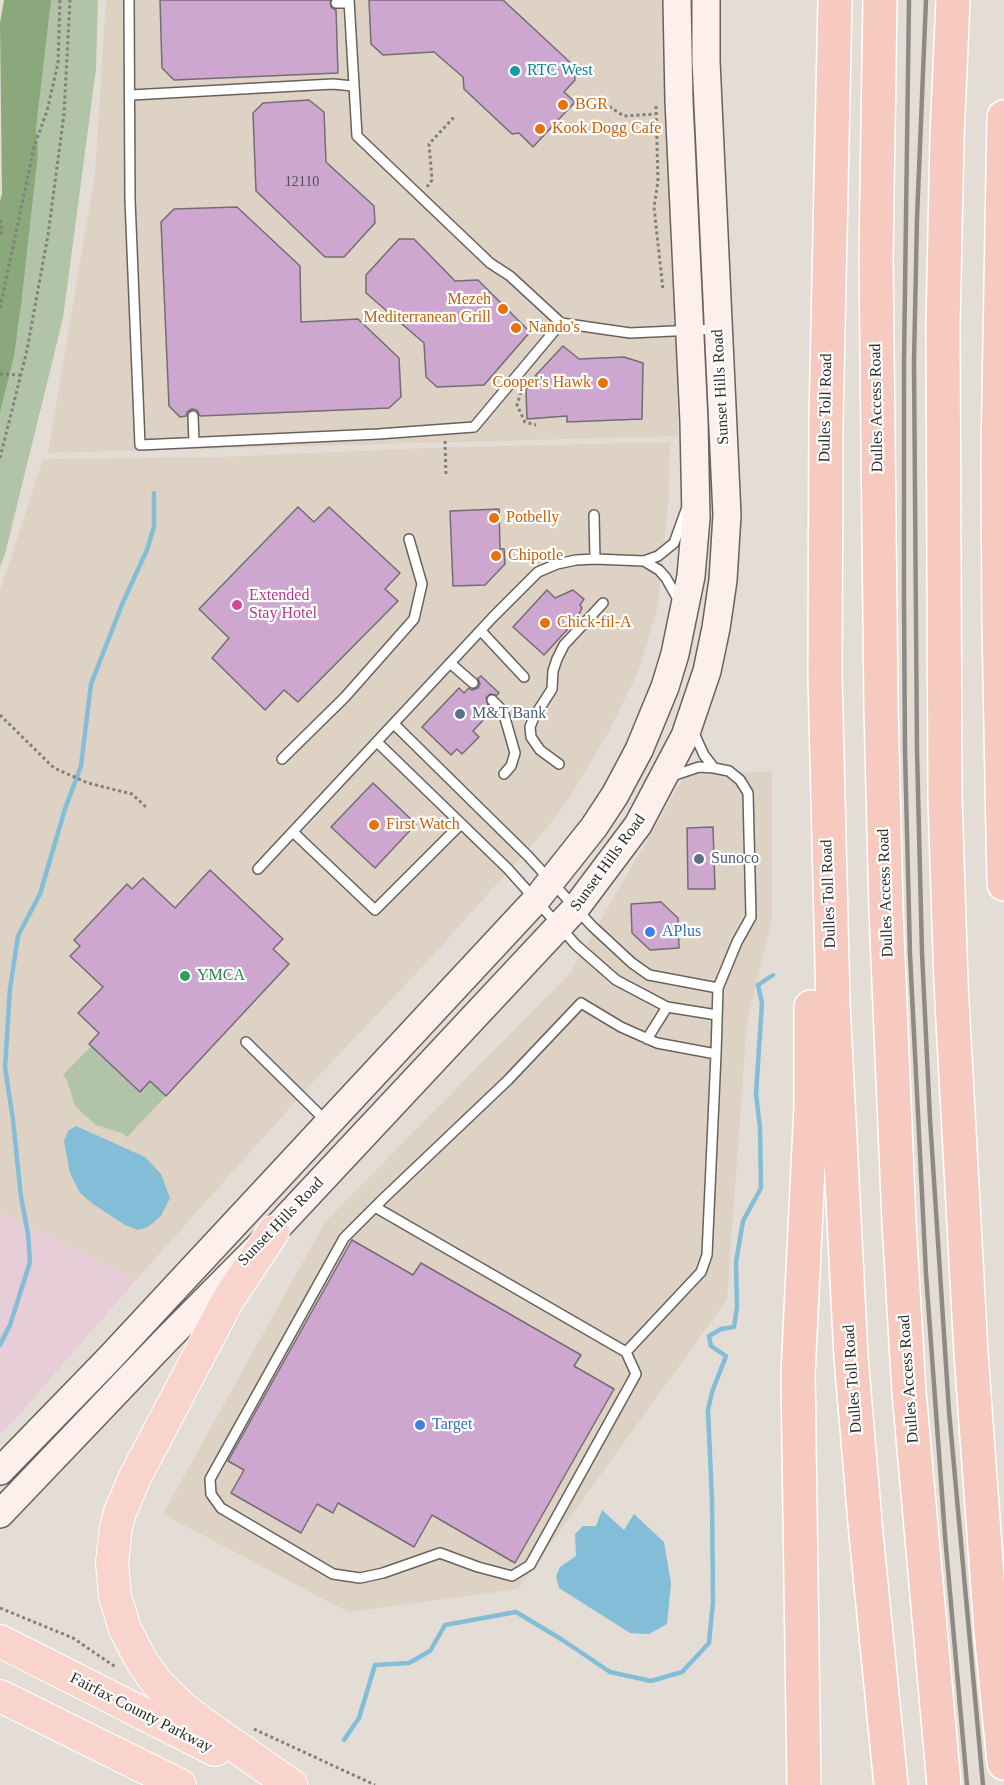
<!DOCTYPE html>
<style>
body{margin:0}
canvas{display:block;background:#e4ddd5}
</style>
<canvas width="1004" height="1785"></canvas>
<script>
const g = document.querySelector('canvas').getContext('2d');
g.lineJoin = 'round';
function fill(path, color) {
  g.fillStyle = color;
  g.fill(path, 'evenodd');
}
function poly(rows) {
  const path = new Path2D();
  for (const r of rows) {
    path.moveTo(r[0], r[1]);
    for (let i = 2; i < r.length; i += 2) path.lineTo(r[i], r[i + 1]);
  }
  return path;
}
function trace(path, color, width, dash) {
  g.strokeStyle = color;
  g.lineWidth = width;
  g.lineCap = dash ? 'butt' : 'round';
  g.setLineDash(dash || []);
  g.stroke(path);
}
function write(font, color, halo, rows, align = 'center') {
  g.font = font + ' "Times New Roman",serif';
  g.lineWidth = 4.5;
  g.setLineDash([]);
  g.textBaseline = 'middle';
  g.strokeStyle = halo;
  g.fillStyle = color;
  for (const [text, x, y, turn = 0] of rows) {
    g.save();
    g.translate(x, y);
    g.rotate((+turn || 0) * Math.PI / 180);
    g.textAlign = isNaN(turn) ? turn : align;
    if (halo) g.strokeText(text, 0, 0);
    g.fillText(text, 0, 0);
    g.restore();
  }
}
fill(poly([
 [106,0,670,0,678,436,48,453,95,174],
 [670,442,669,494,658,606,639,670,607,735,569,798,548,827,426,963,313,1082,136,1280,0,1211,0,591,43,459,222,457,427,448],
 [772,771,772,919,747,1022,727,1300,518,1589,348,1612,163,1514,325,1222,570,973,685,775]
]), '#ddd2c4');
fill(poly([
 [0,1211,136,1280,17,1417,0,1434]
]), '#e6cdd7');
fill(poly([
 [25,0,98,0,96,69,63,318,5,554,0,567,0,227],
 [91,1046,140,1092,150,1081,166,1096,127,1137,122,1133,96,1125,75,1106,67,1080,63,1075]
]), '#b1c4a7');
fill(poly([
 [4,0,51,0,36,128,38,153,21,305,14,356,0,412,0,201,2,194,0,23]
]), '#8aa87b');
fill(poly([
 [76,1126,145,1157,161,1174,170,1198,161,1216,148,1227,138,1230,125,1225,93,1204,80,1193,70,1173,64,1141,68,1131],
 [602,1510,624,1530,634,1514,664,1542,671,1583,667,1624,649,1634,630,1633,559,1588,556,1576,560,1567,576,1556,575,1534,583,1526,596,1526]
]), '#83bdd8');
trace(poly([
 [0,1345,10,1325,30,1262,28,1234,21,1197,13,1120,5,1067,10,989,18,936,40,894,65,809,81,766,91,684,123,602,147,550,154,526,154,493],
 [344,1740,359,1718,375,1665,409,1663,430,1651,445,1625,516,1612,561,1639,610,1672,651,1681,682,1672,709,1643,713,1601,712,1500,708,1410,712,1392,726,1356,711,1346,709,1336,721,1329,734,1327,737,1307,736,1262,743,1221,761,1188,760,1128,756,1094,762,1003,758,985,773,975]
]), '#83bdd8', 4.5);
const building = poly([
 [160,0,330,0,331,7,336,10,338,73,174,80,162,68,160,0],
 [369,0,503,0,574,66,575,80,564,92,575,102,533,147,519,133,512,134,464,89,463,77,434,52,383,55,371,44,369,0],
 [309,100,324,112,326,162,374,206,375,223,344,257,325,257,256,191,253,113,263,103,309,100],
 [237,207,300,266,301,322,358,319,399,358,401,397,389,408,200,416,197,410,192,409,187,412,186,416,180,417,169,406,161,222,174,209,237,207],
 [399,239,414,239,455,281,478,280,530,332,484,385,437,387,426,377,424,343,366,293,366,275,399,239],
 [563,346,579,359,624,357,643,363,642,419,567,422,567,416,527,419,526,390,537,377,535,376,563,346],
 [298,507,314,522,329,507,400,573,385,589,398,601,298,702,284,690,265,710,212,658,229,638,199,609,298,507],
 [499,509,500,549,504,549,505,564,485,585,453,586,450,511,499,509],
 [547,590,555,598,573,590,584,599,580,605,582,608,577,619,544,655,513,627,547,590],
 [481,676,499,693,497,695,490,694,486,698,488,705,482,711,487,716,473,731,479,737,462,754,457,749,451,755,422,727,459,688,464,693,469,688,472,690,478,688,480,684,478,678,481,676],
 [373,783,416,824,375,868,331,827,373,783],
 [713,827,715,889,688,889,687,828,713,827],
 [210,870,283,939,273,949,289,964,166,1096,150,1081,140,1092,89,1044,99,1033,78,1013,103,987,70,956,80,946,74,940,127,884,132,889,143,878,175,908,210,870],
 [661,902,678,918,679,948,650,950,632,933,631,904,661,902],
 [352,1240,413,1275,421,1263,581,1355,574,1366,614,1389,515,1563,432,1515,414,1547,338,1503,333,1513,317,1504,301,1533,231,1493,244,1470,228,1461,352,1240]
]);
fill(building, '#cda7d0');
trace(building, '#736d74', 1.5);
const service = poly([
 [129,0,130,200,140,445,378,434,474,427,561,323],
 [349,0,357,136,490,263,510,276,561,323,630,333,716,329],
 [336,3,349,3],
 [131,95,333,84,353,86],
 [193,416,194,442],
 [594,515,595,559],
 [644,561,659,570,666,578,679,601],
 [481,631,524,677],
 [450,663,473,683],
 [492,700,503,711,515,753,511,766,504,774],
 [394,724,528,856,592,926,632,963,649,975,718,988],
 [693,731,704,755,714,768],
 [377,742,508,869,576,945,616,980,667,1007,717,1015],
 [282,759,345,697,414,619,422,584,409,539],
 [559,764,540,750,531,737,530,727,534,717,552,689,553,671,557,659,564,645,603,603],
 [669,777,699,767,714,768,729,771,740,780,748,793,751,917,737,942,718,988,716,1054],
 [293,832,375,910,460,825],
 [258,869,493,617,538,572,557,564,576,560,595,559,644,561,658,556,674,543,686,510],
 [647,1039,667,1007],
 [246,1042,327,1122],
 [375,1207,626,1352,636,1374,530,1565,512,1576,478,1567,440,1553,383,1573,360,1578,333,1574,221,1508,211,1494,210,1479,344,1238,385,1197,508,1080,581,1003,621,1027,657,1043,716,1054,707,1255,701,1272,626,1352]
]);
const secondary = poly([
 [0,1471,108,1360,536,900,594,827,615,795,639,750,665,687,675,654,691,576,696,518,694,422,679,101,677,0],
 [0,1514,166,1340,273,1232,575,909,638,825,685,736,707,671,716,628,723,580,727,515,706,61,706,0]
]);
const trunk = poly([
 [273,1232,228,1300,135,1477,120,1512,116,1527,112,1563,115,1596,125,1629,142,1662,158,1684,183,1708,202,1723,291,1785],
 [0,1641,215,1750],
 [0,1696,180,1785]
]);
const motorway = poly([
 [835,0,826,421,825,675,833,1003,851,1357,866,1534,891,1785],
 [880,0,876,257,881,707,886,910,899,1222,909,1392,944,1785],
 [953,0,947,137,943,326,945,798,951,983,971,1353,991,1631,1004,1763],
 [1004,117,998,456,999,622,1004,884],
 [804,1785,798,1374,811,1106,811,1007]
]);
trace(service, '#68625c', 12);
trace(secondary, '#68625c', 30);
trace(trunk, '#fff', 34);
trace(motorway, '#fff', 36);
trace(poly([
 [594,97,624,116,655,114],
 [656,106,658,181,654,207,663,290],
 [427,187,432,180,429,144,455,116],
 [0,220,2,230,0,237],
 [0,308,34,147,47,111,58,63,60,0],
 [0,374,20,375],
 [521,392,517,405,525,422,536,425],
 [445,441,446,477],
 [0,458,27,350,48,235,64,114,70,0],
 [0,715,54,768,88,783,132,794,146,807],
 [0,1608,73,1638,117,1668],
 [254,1729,375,1785]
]), '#837f7a', 3, [3, 3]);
trace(service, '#fff', 9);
trace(secondary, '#fcefec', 27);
trace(trunk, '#f8d4cc', 32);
trace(motorway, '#f6cabf', 33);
trace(poly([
 [909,0,904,362,904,599,905,751,910,954,926,1274,945,1536,967,1785],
 [926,0,917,218,914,362,917,751,922,953,930,1119,949,1411,983,1785]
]), '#8e8983', 4.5);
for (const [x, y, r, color] of [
 [515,71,6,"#0f9aa8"],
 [563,105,6,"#e8710a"],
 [540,129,6,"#e8710a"],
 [503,309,6,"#e8710a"],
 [516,328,6,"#e8710a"],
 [603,383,6,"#e8710a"],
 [494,518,6,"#e8710a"],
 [496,556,6,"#e8710a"],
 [237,605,6,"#d1479c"],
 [545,623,6,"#e8710a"],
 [460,714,6,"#5c6f8a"],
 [374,825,6,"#e8710a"],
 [699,859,6,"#5c6f8a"],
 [650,932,6,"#3f7fe0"],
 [185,976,6,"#2e9e5b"],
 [420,1425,6,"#3f7fe0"]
]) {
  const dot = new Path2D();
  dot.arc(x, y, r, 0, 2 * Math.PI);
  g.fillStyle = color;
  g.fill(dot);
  trace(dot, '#fff', 2);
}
write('14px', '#564c54', null, [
 ["12110",302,182]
]);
write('16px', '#0d838f', '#fff', [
 ["RTC West",527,71]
], 'left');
write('16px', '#c56008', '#fff', [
 ["BGR",575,105],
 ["Kook Dogg Cafe",552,129],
 ["Mezeh",491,300,"right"],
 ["Mediterranean Grill",491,318,"right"],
 ["Nando's",528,328],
 ["Cooper's Hawk",591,383,"right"],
 ["Potbelly",506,518],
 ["Chipotle",508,556],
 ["Chick-fil-A",557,623],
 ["First Watch",386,825]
], 'left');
write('16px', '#2f2d2a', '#fff', [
 ["Sunset Hills Road",721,387,-93],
 ["Dulles Toll Road",826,408,-89],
 ["Dulles Access Road",877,408,-91],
 ["Sunset Hills Road",608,863,-54],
 ["Dulles Access Road",886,893,-92],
 ["Dulles Toll Road",829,894,-92],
 ["Sunset Hills Road",281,1222,-46],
 ["Dulles Toll Road",853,1379,-94],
 ["Dulles Access Road",909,1379,-94],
 ["Fairfax County Parkway",141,1713,27]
]);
write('16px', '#b23c85', '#fff', [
 ["Extended",249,596],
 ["Stay Hotel",249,614]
], 'left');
write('16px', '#4e5e75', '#fff', [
 ["M&T Bank",472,714],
 ["Sunoco",711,859]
], 'left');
write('16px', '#366cbe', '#fff', [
 ["APlus",662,932],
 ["Target",432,1425]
], 'left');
write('16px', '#27864d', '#fff', [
 ["YMCA",197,976]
], 'left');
</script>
